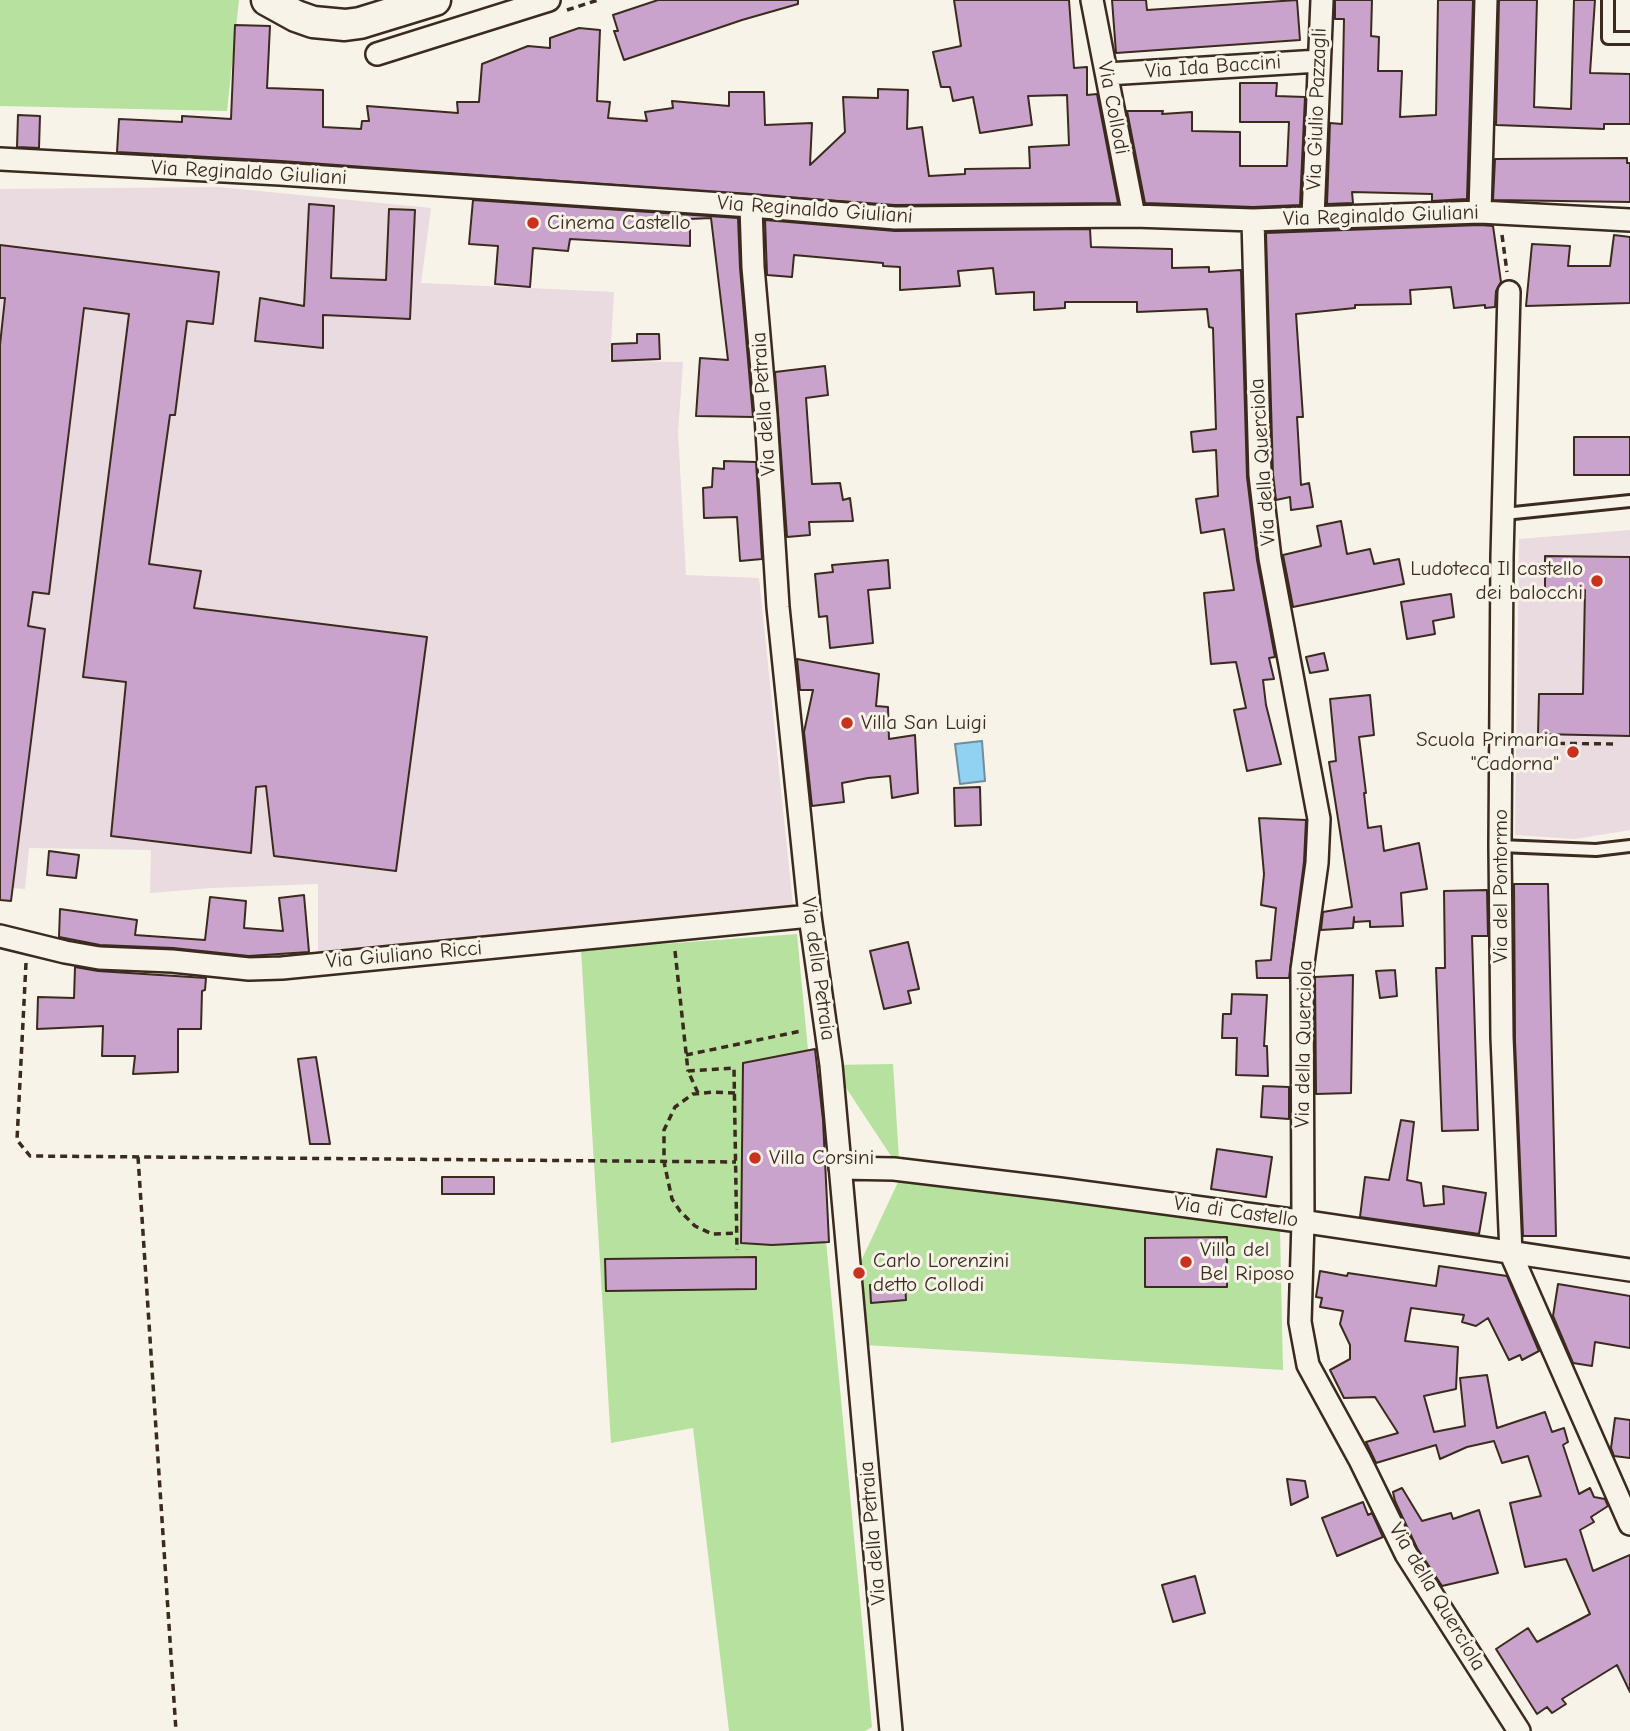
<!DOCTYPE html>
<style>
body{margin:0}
canvas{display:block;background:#f7f3e8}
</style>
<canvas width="1630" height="1731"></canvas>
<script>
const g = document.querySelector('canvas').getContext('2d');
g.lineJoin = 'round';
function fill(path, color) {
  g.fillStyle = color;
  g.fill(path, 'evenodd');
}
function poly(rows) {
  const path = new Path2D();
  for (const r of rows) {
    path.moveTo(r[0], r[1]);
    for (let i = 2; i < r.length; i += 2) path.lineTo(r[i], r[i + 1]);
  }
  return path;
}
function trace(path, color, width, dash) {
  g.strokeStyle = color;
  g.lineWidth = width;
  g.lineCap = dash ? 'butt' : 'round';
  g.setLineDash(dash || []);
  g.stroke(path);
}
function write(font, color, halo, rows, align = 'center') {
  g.font = font + ' "Comic Neue",sans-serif';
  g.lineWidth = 6;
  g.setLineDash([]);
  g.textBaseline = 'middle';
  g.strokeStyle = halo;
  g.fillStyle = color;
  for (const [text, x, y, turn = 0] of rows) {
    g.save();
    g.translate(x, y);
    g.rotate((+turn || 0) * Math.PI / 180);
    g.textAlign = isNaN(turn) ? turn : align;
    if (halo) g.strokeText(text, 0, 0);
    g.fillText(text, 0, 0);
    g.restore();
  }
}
fill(poly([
 [219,187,431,208,421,283,614,292,610,361,683,362,678,432,686,575,759,578,795,925,581,950,318,969,318,884,211,888,150,893,151,850,29,848,25,889,0,887,0,189],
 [1630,530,1630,830,1575,839,1515,835,1519,539]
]), '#e9dbdf');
fill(poly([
 [0,0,239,0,227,111,0,106],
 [797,934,872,1727,865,1731,729,1731,693,1428,611,1443,581,950],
 [893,1064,899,1159,893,1159,831,1065],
 [899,1180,1280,1231,1283,1370,865,1345,855,1274]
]), '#b6e19e');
const water = poly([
 [982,741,985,781,960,784,955,744,982,741]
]);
fill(water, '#91d1f2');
trace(water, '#6f8e9d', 2);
const building = poly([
 [658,0,798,0,798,4,742,20,624,60,614,31,618,31,613,15,658,0],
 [954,0,1069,0,1074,68,1087,67,1087,95,1097,94,1118,203,895,205,281,161,117,152,119,119,182,122,182,116,231,119,235,25,270,26,267,88,323,90,323,127,361,129,362,121,369,121,367,106,458,113,457,102,479,102,482,64,528,46,550,48,550,38,579,28,600,30,597,101,610,102,608,118,647,121,645,112,673,108,672,101,729,106,729,92,764,92,765,125,812,123,810,165,845,132,843,97,878,98,878,89,908,90,907,129,922,127,929,176,965,174,965,169,1030,168,1029,147,1069,145,1067,95,1028,96,1032,125,980,133,973,97,953,101,950,87,941,87,933,52,961,46,954,0],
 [1112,0,1146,0,1147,10,1297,0,1300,40,1116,53,1112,0],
 [1335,0,1372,0,1371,36,1379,37,1378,71,1402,71,1400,117,1436,115,1438,0,1473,0,1467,199,1432,201,1432,194,1352,192,1353,203,1327,204,1330,123,1342,124,1344,19,1335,19,1335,0],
 [1499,0,1537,0,1534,107,1571,109,1574,0,1595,0,1590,73,1630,74,1630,124,1604,124,1604,129,1496,125,1499,0],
 [1240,83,1277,83,1276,96,1305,97,1300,205,1253,207,1145,203,1127,111,1163,111,1162,114,1192,112,1192,131,1240,132,1240,166,1287,166,1289,122,1240,122,1240,83],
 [18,115,40,116,39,148,17,147,18,115],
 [1627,158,1627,163,1630,163,1630,202,1493,200,1495,159,1627,158],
 [473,200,738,218,740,268,753,417,696,416,700,358,728,360,711,218,690,219,690,246,570,239,568,251,533,248,530,287,495,284,498,246,469,244,473,200],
 [309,204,334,206,331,278,386,280,389,209,415,210,410,319,323,315,323,348,255,341,260,298,304,306,309,204],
 [765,220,895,231,1090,229,1091,247,1172,249,1172,268,1209,267,1209,272,1241,270,1247,477,1257,560,1275,657,1269,658,1274,679,1263,680,1266,705,1281,764,1247,771,1234,710,1246,708,1236,662,1211,664,1204,593,1234,590,1224,529,1201,533,1196,499,1218,496,1216,450,1193,452,1191,432,1216,429,1213,328,1209,327,1207,309,1137,312,1137,302,1065,302,1065,308,1034,310,1034,292,996,294,993,268,958,271,960,286,900,290,900,267,883,266,883,263,794,255,792,277,767,275,765,220],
 [1480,225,1493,226,1501,282,1496,291,1495,307,1485,308,1485,305,1454,308,1451,287,1410,290,1411,304,1355,305,1355,308,1296,314,1303,417,1297,417,1301,485,1309,483,1313,507,1291,510,1290,497,1276,500,1273,474,1266,233,1480,225],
 [1614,235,1630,237,1630,303,1526,306,1532,244,1570,246,1568,266,1610,266,1614,235],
 [0,245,219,272,213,324,187,321,175,415,170,415,149,564,201,571,194,608,427,637,396,871,274,856,266,786,256,787,251,853,111,836,126,682,83,677,129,314,84,308,49,594,33,592,28,626,45,629,11,901,0,900,0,345,5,298,0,298,0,245],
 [637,334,659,334,660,359,612,361,612,344,637,343,637,334],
 [825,366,828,395,806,398,812,484,840,483,843,500,850,498,853,521,809,522,810,535,787,537,775,372,825,366],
 [1574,437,1630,437,1630,475,1574,475,1574,437],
 [724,461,756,462,762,559,740,561,737,517,704,518,703,488,712,487,713,468,724,469,724,461],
 [1341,521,1347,554,1370,549,1374,564,1399,559,1404,584,1293,607,1283,555,1321,546,1317,526,1341,521],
 [1545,556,1630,557,1630,736,1538,734,1539,694,1583,694,1585,590,1545,590,1545,556],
 [888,560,890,588,868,590,873,643,830,648,827,616,819,617,815,574,833,572,832,565,888,560],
 [1451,594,1454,617,1433,621,1435,634,1407,639,1401,602,1451,594],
 [1324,653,1328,670,1310,673,1306,657,1324,653],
 [797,659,879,674,876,706,888,707,889,739,915,735,918,793,892,798,890,776,868,778,842,783,844,802,812,806,804,732,813,690,800,690,797,659],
 [1370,695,1374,735,1359,737,1366,793,1364,793,1368,828,1381,826,1384,851,1419,843,1427,889,1401,893,1403,926,1370,927,1370,921,1354,922,1354,917,1353,928,1321,930,1323,912,1352,907,1329,762,1336,761,1330,699,1370,695],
 [980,787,981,825,955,826,954,788,980,787],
 [1259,818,1306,820,1304,862,1289,978,1257,978,1256,961,1271,960,1276,908,1261,905,1264,874,1259,818],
 [49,851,79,855,76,878,47,875,49,851],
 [1514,884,1548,884,1556,1236,1523,1236,1515,1041,1514,884],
 [1487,890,1488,936,1472,936,1478,1130,1442,1131,1436,968,1445,968,1444,891,1487,890],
 [304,895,309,952,249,956,173,948,100,945,59,937,60,909,137,920,135,935,205,940,210,897,246,901,244,928,283,931,279,898,304,895],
 [908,942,919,989,908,991,911,1003,884,1009,870,951,908,942],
 [75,967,98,971,206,978,205,990,202,991,201,1029,178,1029,178,1072,133,1074,135,1056,102,1056,103,1026,37,1029,38,997,74,998,75,967],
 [1395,970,1397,996,1380,998,1376,971,1395,970],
 [1353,975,1351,1093,1316,1094,1315,977,1353,975],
 [1232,994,1267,995,1264,1046,1267,1046,1268,1076,1236,1075,1237,1038,1222,1038,1223,1014,1231,1014,1232,994],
 [815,1049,823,1120,829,1242,772,1245,741,1243,743,1063,815,1049],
 [316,1057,330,1144,310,1144,298,1059,316,1057],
 [1263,1086,1289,1087,1289,1119,1261,1117,1263,1086],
 [1401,1120,1414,1122,1407,1180,1421,1183,1424,1206,1444,1204,1443,1186,1486,1193,1479,1234,1360,1217,1365,1177,1389,1180,1401,1120],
 [1217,1149,1272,1157,1266,1197,1211,1189,1217,1149],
 [442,1177,494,1177,494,1194,442,1194,442,1177],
 [1227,1237,1227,1287,1145,1287,1145,1238,1227,1237],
 [756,1257,756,1289,606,1291,605,1259,756,1257],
 [1439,1266,1507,1276,1539,1351,1522,1360,1520,1355,1509,1360,1488,1318,1476,1326,1462,1322,1464,1315,1411,1308,1405,1341,1458,1347,1456,1389,1424,1396,1434,1432,1465,1426,1460,1378,1487,1375,1497,1428,1545,1412,1552,1432,1564,1428,1568,1442,1563,1445,1579,1494,1590,1488,1594,1497,1605,1499,1608,1506,1591,1517,1594,1522,1580,1530,1593,1571,1630,1555,1630,1692,1617,1665,1562,1699,1566,1704,1552,1713,1547,1707,1537,1714,1496,1649,1528,1628,1537,1642,1590,1614,1566,1559,1525,1567,1510,1503,1541,1496,1528,1456,1502,1463,1494,1441,1467,1447,1440,1459,1436,1445,1376,1463,1366,1442,1398,1433,1375,1397,1344,1398,1330,1370,1350,1359,1350,1345,1340,1324,1343,1311,1320,1307,1322,1298,1316,1297,1320,1271,1347,1276,1348,1273,1436,1286,1439,1266],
 [905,1282,906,1300,871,1303,870,1285,905,1282],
 [1558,1284,1630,1296,1630,1348,1595,1342,1592,1366,1573,1363,1553,1316,1558,1284],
 [1615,1418,1630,1420,1630,1458,1614,1456,1611,1448,1615,1418],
 [1287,1479,1305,1481,1308,1497,1291,1505,1287,1479],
 [1402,1488,1422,1521,1451,1513,1453,1519,1479,1510,1498,1573,1442,1586,1417,1548,1395,1501,1393,1492,1402,1488],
 [1363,1502,1368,1515,1372,1513,1383,1537,1337,1556,1322,1518,1363,1502],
 [1195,1576,1205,1613,1173,1622,1162,1585,1195,1576]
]);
fill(building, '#c9a3cb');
trace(building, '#3b2a1e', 2);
const service = poly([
 [1608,0,1608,38,1630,38],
 [1504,514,1630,501],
 [1500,846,1596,850,1630,846]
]);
const minor = poly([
 [1092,0,1134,216],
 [377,54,549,0],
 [1107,74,1319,61],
 [0,159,280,174,751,206,895,218,1134,216,1253,220,1480,212,1630,220],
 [751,206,753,267,766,416,778,607,810,916,831,1065,891,1731],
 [1480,212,1486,0],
 [1313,217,1322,0],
 [1253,220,1260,475,1270,558,1319,819,1317,863,1302,970,1303,1221,1300,1322,1308,1365,1360,1460,1406,1554,1519,1731],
 [1509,292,1502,557,1500,846,1502,1037,1511,1254,1630,1524],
 [0,936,65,952,99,958,172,961,249,969,282,968,810,916],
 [840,1168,894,1169,1060,1189,1314,1223,1630,1270]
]);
const secondary = poly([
 [267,0,296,16,313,22,345,25,360,23,435,0]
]);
trace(service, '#3b2a1e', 16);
trace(minor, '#3b2a1e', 26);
trace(secondary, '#3b2a1e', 35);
trace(poly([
 [567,10,598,0],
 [1502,235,1507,272],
 [1522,743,1618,744],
 [675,951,688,1071],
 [26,963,17,1140,30,1156,736,1162],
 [686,1055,801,1031],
 [698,1093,688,1071,734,1068,737,1250],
 [735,1093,713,1092,693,1094,675,1107,664,1130,664,1162,672,1199,680,1211,695,1226,712,1234,737,1233],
 [138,1157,176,1731]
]), '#3b2a1e', 3.5, [7, 5]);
trace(service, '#f7f3e8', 10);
trace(minor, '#f7f3e8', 21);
trace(secondary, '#f7f3e8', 30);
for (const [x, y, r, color] of [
 [533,223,7,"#c8321e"],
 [1597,581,7,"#c8321e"],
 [847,723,7,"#c8321e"],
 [1573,752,7,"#c8321e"],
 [755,1158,7,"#c8321e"],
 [1186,1262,7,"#c8321e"],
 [859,1273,7,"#c8321e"]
]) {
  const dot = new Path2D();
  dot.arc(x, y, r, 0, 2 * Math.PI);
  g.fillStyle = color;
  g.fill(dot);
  trace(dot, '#f7f3e8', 2.5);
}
write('21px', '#3b2a1e', '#f7f3e8', [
 ["Via Ida Baccini",1213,67,-4],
 ["Via Collodi",1113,108,79],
 ["Via Giulio Pazzagli",1317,109,-88],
 ["Via Reginaldo Giuliani",249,173,3],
 ["Via Reginaldo Giuliani",815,210,4],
 ["Via Reginaldo Giuliani",1381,216,-2],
 ["Via della Petraia",764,404,-94],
 ["Via della Querciola",1263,462,-94],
 ["Via del Pontormo",1501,886,-90],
 ["Via Giuliano Ricci",404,955,-5],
 ["Via della Petraia",818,969,82],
 ["Via della Querciola",1304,1044,-89],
 ["Via di Castello",1236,1212,8],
 ["Via della Petraia",873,1533,-95],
 ["Via della Querciola",1437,1597,59]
]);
write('21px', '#3b2a1e', '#f7f3e8', [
 ["Cinema Castello",547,223],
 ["Ludoteca Il castello",1583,569,"right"],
 ["dei balocchi",1583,593,"right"],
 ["Villa San Luigi",861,723],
 ["Scuola Primaria",1559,740,"right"],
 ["\"Cadorna\"",1559,764,"right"],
 ["Villa Corsini",769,1158],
 ["Villa del",1200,1250],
 ["Bel Riposo",1200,1274],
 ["Carlo Lorenzini",873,1261],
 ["detto Collodi",873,1285]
], 'left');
</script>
